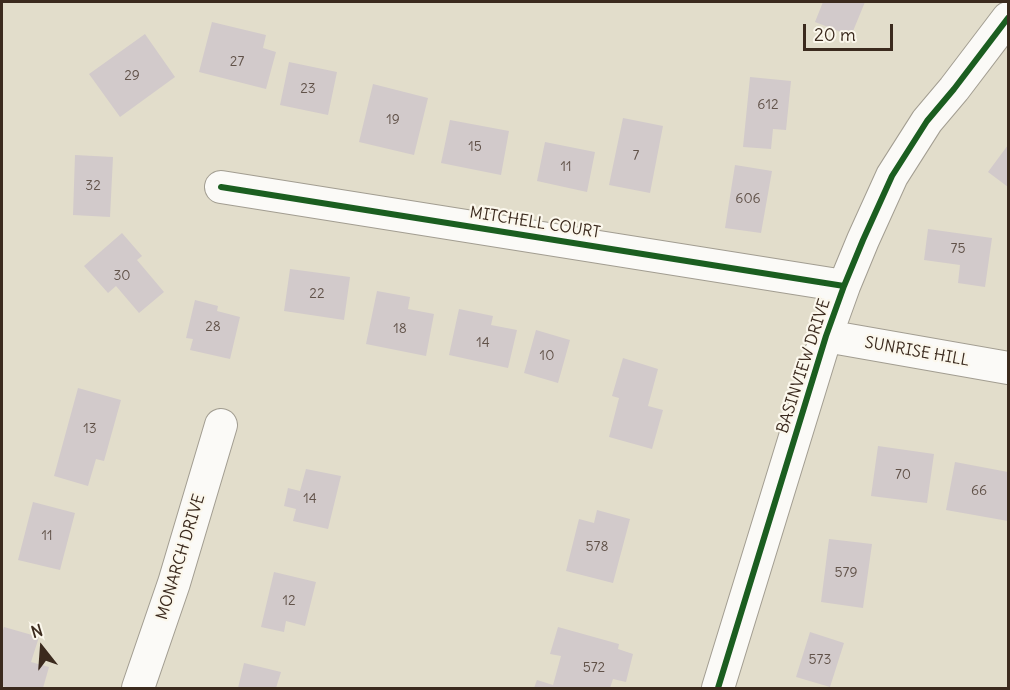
<!DOCTYPE html>
<style>
body{margin:0}
#map{position:relative;width:1010px;height:690px;overflow:hidden;background:#e2ddcb;font-family:Delius,sans-serif}
canvas{display:block}
.frame{position:absolute;inset:0;border:3px solid #3b2a1e;pointer-events:none}
.north{position:absolute;left:12px;top:618px;width:60px;height:60px;-webkit-text-stroke:4px #fbf7ec;paint-order:stroke;rotate:343deg;font-size:16px;font-weight:700;line-height:24px;text-align:center;color:#3b2a1e}
.north::after{content:'';display:block;margin:auto;width:21px;height:27px;background:#3b2a1e;clip-path:polygon(50% 0,100% 100%,50% 72%,0 100%)}
.scale{position:absolute;left:803px;top:24px;width:90px;height:27px;box-sizing:border-box;border:3px solid #3b2a1e;border-top:0;padding-left:8px;font-size:18px;line-height:21px;white-space:nowrap;color:#3b2a1e;-webkit-text-stroke:4px #fbf7ec;paint-order:stroke}
</style>
<div id="map">
<canvas width="1010" height="690"></canvas>
<div class="frame"></div>
<div class="north">N</div>
<div class="scale">20 m</div>
</div>
<script>
const g = document.querySelector('canvas').getContext('2d');
g.lineJoin = 'round';
function fill(path, color) {
  g.fillStyle = color;
  g.fill(path, 'evenodd');
}
function poly(rows) {
  const path = new Path2D();
  for (const r of rows) {
    path.moveTo(r[0], r[1]);
    for (let i = 2; i < r.length; i += 2) path.lineTo(r[i], r[i + 1]);
  }
  return path;
}
function trace(path, color, width, dash) {
  g.strokeStyle = color;
  g.lineWidth = width;
  g.lineCap = dash ? 'butt' : 'round';
  g.setLineDash(dash || []);
  g.stroke(path);
}
function write(font, color, halo, rows, align = 'center') {
  g.font = font + ' Delius,sans-serif';
  g.lineWidth = 4.5;
  g.setLineDash([]);
  g.textBaseline = 'middle';
  g.strokeStyle = halo;
  g.fillStyle = color;
  for (const [text, x, y, turn = 0] of rows) {
    g.save();
    g.translate(x, y);
    g.rotate((+turn || 0) * Math.PI / 180);
    g.textAlign = isNaN(turn) ? turn : align;
    if (halo) g.strokeText(text, 0, 0);
    g.fillText(text, 0, 0);
    g.restore();
  }
}
fill(poly([
 [823,2,865,2,851,36,815,22],
 [212,22,266,35,263,48,276,52,266,89,199,72],
 [145,34,175,77,120,117,89,74],
 [289,62,337,72,328,115,280,105],
 [750,77,791,81,786,130,773,129,771,149,743,147],
 [373,84,428,98,414,155,359,142],
 [623,118,663,126,650,193,609,185],
 [450,120,509,131,501,175,441,163],
 [545,142,595,152,587,192,537,181],
 [1008,145,1008,187,988,172],
 [75,155,113,157,110,217,73,215],
 [735,165,772,171,761,233,725,228],
 [928,229,992,238,985,287,958,283,960,265,924,260],
 [122,233,142,256,137,260,164,292,139,313,116,286,108,293,84,266],
 [290,269,350,277,344,320,284,311],
 [377,291,410,297,408,309,434,314,426,356,366,344],
 [195,300,218,306,217,311,240,317,230,359,190,350,193,339,186,338],
 [459,309,493,316,491,325,517,330,508,368,449,355],
 [536,330,570,340,558,383,524,373],
 [623,358,658,369,648,406,663,410,652,449,609,437,619,398,612,396],
 [78,388,121,400,104,461,96,459,88,486,54,476],
 [878,446,934,454,927,503,871,496],
 [955,462,1008,472,1008,521,946,510],
 [306,469,341,476,328,529,293,521,296,509,284,506,288,488,300,491],
 [33,502,75,513,60,570,18,560],
 [597,510,630,519,613,583,566,571,579,519,594,523],
 [829,539,872,544,863,608,821,602],
 [274,572,316,582,305,626,286,621,284,632,261,627],
 [4,627,39,637,31,662,49,667,43,688,10,688,2,686,2,633],
 [558,627,619,644,618,649,633,654,626,682,613,679,610,688,534,688,537,680,553,685,561,656,550,654],
 [810,632,844,643,830,687,796,677],
 [244,663,281,672,276,688,238,688]
]), '#d2cacb');
const street = poly([
 [221,187,844,286],
 [826,336,1008,368],
 [138,688,174,583,221,425],
 [718,688,826,336,844,286,863,240,892,176,927,121,954,89,1008,18]
]);
trace(street, '#a29d91', 34);
trace(street, '#fbfaf7', 32);
trace(poly([
 [221,187,844,286],
 [718,688,826,336,844,286,863,240,892,176,927,121,954,89,1008,18]
]), '#1b5e20', 6);
write('14px', '#615249', null, [
 ["27",237,62],
 ["29",132,76],
 ["23",308,89],
 ["612",768,105],
 ["19",393,120],
 ["15",475,147],
 ["7",636,156],
 ["11",566,167],
 ["32",93,186],
 ["606",748,199],
 ["75",958,249],
 ["30",122,276],
 ["22",317,294],
 ["28",213,327],
 ["18",400,329],
 ["14",483,343],
 ["10",547,356],
 ["13",90,429],
 ["70",903,475],
 ["66",979,491],
 ["14",310,499],
 ["11",47,536],
 ["578",597,547],
 ["579",846,573],
 ["12",289,601],
 ["573",820,660],
 ["572",594,668]
]);
write('16px', '#3b2a1e', '#fbf7ec', [
 ["MITCHELL COURT",535,223,9],
 ["SUNRISE HILL",917,352,10],
 ["BASINVIEW DRIVE",804,366,-72],
 ["MONARCH DRIVE",181,557,-73]
]);
</script>
